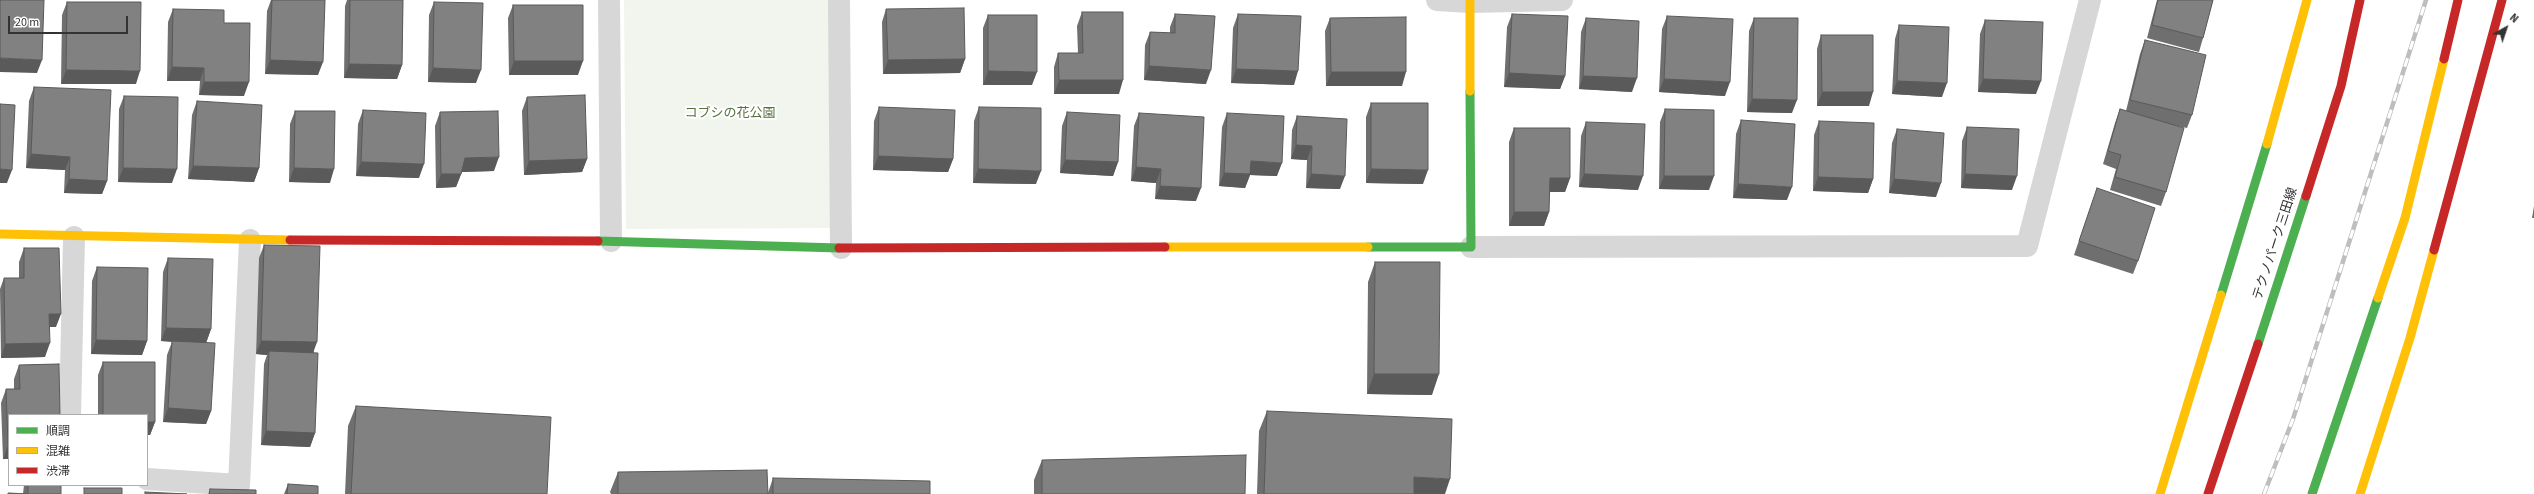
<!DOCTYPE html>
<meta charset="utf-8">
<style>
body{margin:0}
#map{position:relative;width:2534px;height:494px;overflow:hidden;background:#fff;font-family:"Source Sans 3","Noto Sans JP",sans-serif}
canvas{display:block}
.legend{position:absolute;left:8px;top:414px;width:140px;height:72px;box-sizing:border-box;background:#fff;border:1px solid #adadad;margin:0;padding:5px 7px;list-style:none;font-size:12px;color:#333}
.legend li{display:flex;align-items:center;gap:8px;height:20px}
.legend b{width:20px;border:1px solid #adadad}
.north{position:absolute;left:2486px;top:8px;width:40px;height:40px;-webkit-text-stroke:3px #fff;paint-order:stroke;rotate:40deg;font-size:11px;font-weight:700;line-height:16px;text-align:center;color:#333}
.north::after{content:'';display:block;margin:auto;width:14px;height:18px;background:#333;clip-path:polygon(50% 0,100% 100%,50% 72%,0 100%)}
.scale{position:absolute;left:8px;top:16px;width:120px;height:18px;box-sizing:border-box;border:2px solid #333;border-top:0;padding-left:5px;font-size:12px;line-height:14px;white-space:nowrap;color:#333;-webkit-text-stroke:3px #fff;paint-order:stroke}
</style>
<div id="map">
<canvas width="2534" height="494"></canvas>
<ul class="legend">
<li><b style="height:5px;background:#4caf50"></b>順調</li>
<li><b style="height:5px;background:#ffc107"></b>混雑</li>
<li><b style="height:5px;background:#c62828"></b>渋滞</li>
</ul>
<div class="north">N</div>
<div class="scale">20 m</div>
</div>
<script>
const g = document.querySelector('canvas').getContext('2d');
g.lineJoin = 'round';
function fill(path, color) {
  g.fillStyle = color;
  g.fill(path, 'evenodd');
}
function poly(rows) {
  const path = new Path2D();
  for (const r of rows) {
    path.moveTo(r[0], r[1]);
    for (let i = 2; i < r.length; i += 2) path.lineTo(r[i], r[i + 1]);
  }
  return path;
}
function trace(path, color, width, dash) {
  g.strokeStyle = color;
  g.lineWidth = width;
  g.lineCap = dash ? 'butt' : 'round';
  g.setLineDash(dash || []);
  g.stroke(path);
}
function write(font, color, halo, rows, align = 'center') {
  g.font = font + ' "Source Sans 3","Noto Sans JP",sans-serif';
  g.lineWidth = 4;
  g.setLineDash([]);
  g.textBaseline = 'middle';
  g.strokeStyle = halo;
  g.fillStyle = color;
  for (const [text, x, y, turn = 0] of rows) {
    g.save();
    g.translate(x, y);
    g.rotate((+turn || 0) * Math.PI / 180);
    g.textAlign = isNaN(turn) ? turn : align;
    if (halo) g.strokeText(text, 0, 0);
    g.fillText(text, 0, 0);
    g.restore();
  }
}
fill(poly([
 [624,0,835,0,837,228,626,229]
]), '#f1f5ed');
trace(poly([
 [609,0,611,241],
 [839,0,841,248],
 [1437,0,1470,2,1562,0],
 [1471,247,2027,246,2090,0],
 [70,415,74,237],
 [147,479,239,485,250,240]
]), '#d7d7d7', 22);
trace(poly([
 [598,241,839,248],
 [1368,247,1471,247,1470,91],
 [2221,295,2267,144],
 [2258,344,2306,196],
 [2312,494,2378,298]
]), '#4caf50', 9);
trace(poly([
 [1470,0,1470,91],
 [2267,144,2307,0],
 [0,234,290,240],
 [1165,247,1368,247],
 [2378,298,2405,218,2444,59],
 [2160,494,2221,295],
 [2360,494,2410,338,2434,250]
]), '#ffc107', 9);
trace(poly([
 [2444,59,2458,0],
 [2306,196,2341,86,2360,0],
 [290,240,598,241],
 [839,248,1165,247],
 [2434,250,2502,0],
 [2208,494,2258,344]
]), '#c62828', 9);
const rail = poly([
 [2264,494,2293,419,2426,0]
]);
trace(rail, '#bebebe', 4.5);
trace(rail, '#fff', 3, [9]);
fill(poly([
 [271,0,325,0,318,75,265,74,267,11],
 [347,0,403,0,402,65,397,79,344,78,345,6],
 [2157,0,2213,0,2203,38,2199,52,2147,38],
 [67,2,136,84,61,84,62,15],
 [434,2,476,83,428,82,429,15],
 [513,5,578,75,509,75,508,18],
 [173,9,224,23,244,96,199,95,200,81,167,81,168,22],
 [886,9,965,59,960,73,883,74,882,22],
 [1082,12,1119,94,1054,94,1054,67,1058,53,1078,53,1077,26],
 [1175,14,1206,84,1144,80,1145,45,1150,32,1170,33,1170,27],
 [1238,14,1294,85,1231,83,1233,28],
 [1512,14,1565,76,1560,89,1504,87,1507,27],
 [988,15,1032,85,983,85,983,28],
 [1667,16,1725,96,1659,92,1662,29],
 [1330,18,1402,86,1326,86,1325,31],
 [1586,18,1632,92,1579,89,1581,32],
 [1754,18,1792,113,1747,112,1749,31],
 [1985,20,2036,94,1978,92,1980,34],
 [1899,25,1942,97,1892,94,1895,39],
 [1821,35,1869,106,1817,106,1817,49],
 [2145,40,2192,115,2187,128,2172,125,2166,192,2161,206,2110,190,2116,169,2103,164,2115,123,2120,109,2126,111,2140,54],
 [34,87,107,181,102,194,64,193,65,170,26,168,29,101],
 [124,96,172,183,118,182,119,109],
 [527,97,587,159,582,172,524,175,522,111],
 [197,101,259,168,254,182,188,179,192,115],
 [1371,103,1423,184,1366,183,1366,117],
 [879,107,953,159,948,172,873,170,874,121],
 [979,107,1036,184,973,183,974,121],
 [1665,109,1709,190,1659,189,1660,122],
 [363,110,419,178,356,176,358,124],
 [295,111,330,183,289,182,290,124],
 [440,112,494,171,462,172,456,187,436,188,435,126],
 [1067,112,1118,162,1113,176,1060,173,1062,126],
 [1139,113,1196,201,1155,199,1156,183,1131,181,1134,126],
 [1227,113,1277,176,1250,175,1245,188,1219,186,1222,127],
 [1297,116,1340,189,1306,188,1307,160,1291,159,1292,130],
 [1741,120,1787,200,1733,198,1736,134],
 [1819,121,1873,179,1868,193,1813,191,1814,135],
 [1586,122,1638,190,1579,187,1581,136],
 [1967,127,2012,190,1961,188,1962,141],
 [1514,128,1570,178,1565,192,1549,192,1549,212,1544,226,1509,226,1509,142],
 [1897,129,1936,197,1889,193,1892,143],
 [2097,188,2138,261,2133,274,2074,255],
 [2534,206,2534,218,2532,218],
 [264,245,314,352,315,433,310,447,261,445,264,364,267,355,256,354,259,258],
 [24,248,56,327,49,327,45,357,1,358,0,289,4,278,19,278,19,262],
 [168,258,211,329,206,343,185,342,211,411,206,424,163,422,167,355,172,342,161,341,163,272],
 [1375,262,1432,395,1367,394,1368,282],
 [97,267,147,341,142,355,91,354,92,281],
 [103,362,155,362,155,422,150,435,147,435,147,415,98,415,98,375],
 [59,364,9,459,3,459,1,403,6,389,14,389,14,379,19,365],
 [356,406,547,494,345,494,348,426],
 [1267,411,1445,494,1257,494,1259,431],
 [1042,460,1245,494,1034,494,1034,480],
 [618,472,768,493,773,478,930,494,611,494,610,492],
 [288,484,318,494,284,494],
 [24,485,61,485,61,494,23,494]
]), '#6f6f6f');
fill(poly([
 [0,58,42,60,37,73,0,72],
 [965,59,960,73,883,74,888,60],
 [270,60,323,62,318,75,265,74],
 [514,61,583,61,578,75,509,75],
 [349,64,402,65,397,79,344,78],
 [1149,66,1211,70,1206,84,1144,80],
 [172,67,204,68,200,81,167,81],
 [433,68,481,70,476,83,428,82],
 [1236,69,1298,71,1294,85,1231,83],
 [66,70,140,71,136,84,61,84],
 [988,71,1037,72,1032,85,983,85],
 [1331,72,1406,72,1402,86,1326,86],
 [1509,73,1565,76,1560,89,1504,87],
 [1583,76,1637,78,1632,92,1579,89],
 [1664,79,1730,82,1725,96,1659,92],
 [1983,79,2041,81,2036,94,1978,92],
 [1059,80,1123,80,1119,94,1054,94],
 [1897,81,1947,83,1942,97,1892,94],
 [204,82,249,82,244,96,199,95],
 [1822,92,1873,92,1869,106,1817,106],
 [1752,99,1797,100,1792,113,1747,112],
 [1296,145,1312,146,1307,160,1291,159],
 [31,154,70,157,65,170,26,168],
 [878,156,953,159,948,172,873,170],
 [499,157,494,171,460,172,465,158],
 [587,159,582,172,524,175,529,161],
 [1065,160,1118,162,1113,176,1060,173],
 [1251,161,1282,163,1277,176,1250,175,1245,188,1219,186,1224,173],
 [361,162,424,164,419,178,356,176],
 [193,166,259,168,254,182,188,179],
 [1136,167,1161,169,1156,183,1131,181],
 [123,168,177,169,172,183,118,182],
 [294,168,334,169,330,183,289,182],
 [0,169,12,170,7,183,0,183],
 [978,169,1041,171,1036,184,973,183],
 [1371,169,1428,170,1423,184,1366,183],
 [441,174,461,174,456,187,436,188],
 [1311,174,1345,176,1340,189,1306,188],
 [1584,174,1643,176,1638,190,1579,187],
 [1965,174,2017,176,2012,190,1961,188],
 [1664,176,1714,176,1709,190,1659,189],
 [1818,177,1873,179,1868,193,1813,191],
 [1550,178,1570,178,1565,192,1545,192],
 [69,179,107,181,102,194,64,193],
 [1894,179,1941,183,1936,197,1889,193],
 [1738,184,1792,187,1787,200,1733,198],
 [1160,186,1201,188,1196,201,1155,199],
 [1514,212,1549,212,1544,226,1509,226],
 [49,314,61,314,56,327,44,327],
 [166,328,211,329,206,343,161,341],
 [96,340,147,341,142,355,91,354],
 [261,341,317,342,312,356,269,351,267,355,256,354],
 [50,343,45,357,1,358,5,344],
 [1374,374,1439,374,1432,395,1367,394],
 [168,408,211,411,206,424,163,422],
 [147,422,155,422,150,435,147,435],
 [266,431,315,433,310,447,261,445],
 [8,445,9,445,9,459,3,459],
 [1414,477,1450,479,1445,494,1408,494]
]), '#5a5a5a');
const building = poly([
 [0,0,44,0,42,60,0,58,0,0],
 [272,0,325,0,323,62,270,60,272,0],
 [350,0,403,0,402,65,349,64,350,0],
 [2158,0,2213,0,2203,38,2152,25,2158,0],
 [67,2,141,2,140,71,66,70,67,2],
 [434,2,483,3,481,70,433,68,434,2],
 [513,5,583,5,583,61,514,61,513,5],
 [964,8,965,59,888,60,886,9,964,8],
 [173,9,224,10,224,23,250,23,249,82,204,82,204,68,172,67,173,9],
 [1082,12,1123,12,1123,80,1059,80,1058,53,1083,53,1082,12],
 [1175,14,1215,16,1211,70,1149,66,1150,32,1175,33,1175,14],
 [1238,14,1301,16,1298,71,1236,69,1238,14],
 [1512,14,1568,16,1565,76,1509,73,1512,14],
 [988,15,1037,15,1037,72,988,71,988,15],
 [1667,16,1733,19,1730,82,1664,79,1667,16],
 [1406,17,1406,72,1331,72,1330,18,1406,17],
 [1586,18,1639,21,1637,78,1583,76,1586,18],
 [1754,18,1798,18,1797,100,1752,99,1754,18],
 [1985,20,2043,22,2041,81,1983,79,1985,20],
 [1899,25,1949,27,1947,83,1897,81,1899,25],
 [1821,35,1873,35,1873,92,1822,92,1821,35],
 [2145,40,2206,55,2192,115,2130,100,2145,40],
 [34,87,111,90,107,181,69,179,70,157,31,154,34,87],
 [585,95,587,159,529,161,527,97,585,95],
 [124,96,178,97,177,169,123,168,124,96],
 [197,101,262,105,259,168,193,166,197,101],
 [1371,103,1428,103,1428,170,1371,169,1371,103],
 [0,104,15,105,12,170,0,169,0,104],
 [879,107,955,110,953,159,878,156,879,107],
 [979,107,1041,108,1041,171,978,169,979,107],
 [1665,109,1714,110,1714,176,1664,176,1665,109],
 [2120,109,2184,128,2166,192,2115,177,2121,155,2108,151,2120,109],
 [363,110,426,113,424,164,361,162,363,110],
 [295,111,335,111,334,169,294,168,295,111],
 [498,111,499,157,465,158,461,174,441,174,440,112,498,111],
 [1067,112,1120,115,1118,162,1065,160,1067,112],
 [1139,113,1204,117,1201,188,1160,186,1161,169,1136,167,1139,113],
 [1227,113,1284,116,1282,163,1251,161,1250,174,1224,173,1227,113],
 [1297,116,1347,119,1345,176,1311,174,1312,146,1296,145,1297,116],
 [1741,120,1795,124,1792,187,1738,184,1741,120],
 [1819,121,1874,123,1873,179,1818,177,1819,121],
 [1586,122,1645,124,1643,176,1584,174,1586,122],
 [1967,127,2019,129,2017,176,1965,174,1967,127],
 [1514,128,1570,128,1570,178,1550,178,1549,212,1514,212,1514,128],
 [1897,129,1944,133,1941,183,1894,179,1897,129],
 [2097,188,2155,208,2138,261,2079,241,2097,188],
 [264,245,320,246,317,342,261,341,264,245],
 [24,248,59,248,61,314,49,314,50,343,5,344,4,278,24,278,24,248],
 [168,258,213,259,211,329,166,328,168,258],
 [1375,262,1440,262,1439,374,1374,374,1375,262],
 [97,267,148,268,147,341,96,340,97,267],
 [172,341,215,343,211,411,168,408,172,341],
 [269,351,318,353,315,433,266,431,269,351],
 [103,362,155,362,155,422,147,422,147,415,103,415,103,362],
 [59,364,60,415,9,415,9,445,8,445,6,389,20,389,19,365,59,364],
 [356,406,551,417,547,494,351,494,356,406],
 [1267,411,1452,419,1450,479,1414,477,1414,494,1264,494,1267,411],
 [1246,455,1245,494,1042,494,1042,460,1246,455],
 [767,470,768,494,618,494,618,472,767,470],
 [773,478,930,481,930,494,773,494,773,478],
 [288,484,318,486,318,494,287,494,288,484],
 [28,485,61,485,61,494,8,494,8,493,28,494,28,485],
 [84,488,122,488,122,494,84,494,84,488],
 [210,489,256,490,256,494,209,494,210,489],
 [145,492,187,494,145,494,145,492]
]);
fill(building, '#818181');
trace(building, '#5a5a5a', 1);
write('13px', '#56703f', '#fff', [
 ["コブシの花公園",730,114]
]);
write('13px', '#333', '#fff', [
 ["テクノパーク三田線",2276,244,-72]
]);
</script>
